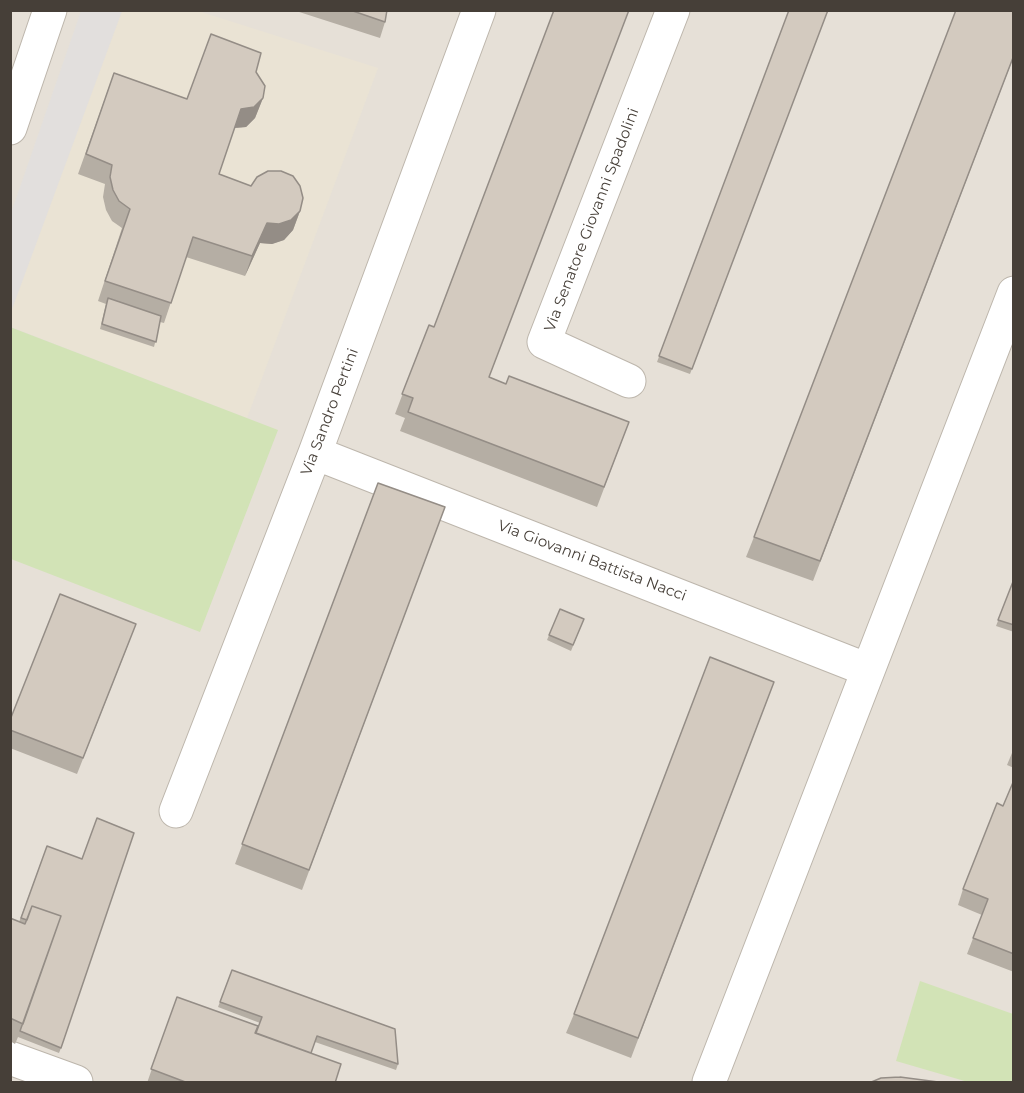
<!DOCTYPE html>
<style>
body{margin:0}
#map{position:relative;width:1024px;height:1093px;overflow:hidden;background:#f3efe9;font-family:Montserrat,sans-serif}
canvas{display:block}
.frame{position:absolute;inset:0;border:12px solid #463f38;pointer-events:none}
</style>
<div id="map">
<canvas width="1024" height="1093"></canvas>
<div class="frame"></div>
</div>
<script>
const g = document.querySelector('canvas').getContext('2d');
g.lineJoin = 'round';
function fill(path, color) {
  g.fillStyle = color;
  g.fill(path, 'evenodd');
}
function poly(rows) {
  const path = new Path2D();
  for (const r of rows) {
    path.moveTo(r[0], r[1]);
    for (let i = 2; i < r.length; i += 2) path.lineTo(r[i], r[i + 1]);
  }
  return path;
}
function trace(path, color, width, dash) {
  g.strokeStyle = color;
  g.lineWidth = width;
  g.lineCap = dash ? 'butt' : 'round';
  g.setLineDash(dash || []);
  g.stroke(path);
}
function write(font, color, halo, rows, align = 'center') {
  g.font = font + ' Montserrat,sans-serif';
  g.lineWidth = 6;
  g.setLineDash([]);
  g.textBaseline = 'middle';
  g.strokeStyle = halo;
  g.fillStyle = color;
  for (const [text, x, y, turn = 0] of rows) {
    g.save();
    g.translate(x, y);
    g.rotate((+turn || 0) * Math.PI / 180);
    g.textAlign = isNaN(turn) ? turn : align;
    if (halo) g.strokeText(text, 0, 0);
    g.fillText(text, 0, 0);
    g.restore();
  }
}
fill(poly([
 [11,11,1013,11,1013,1082,11,1082]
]), '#e6e0d7');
fill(poly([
 [122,11,198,11,378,68,247,418,11,327,10,312]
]), '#eae3d4');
fill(poly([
 [10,327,278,430,200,632,11,559],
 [920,981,1013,1014,1013,1082,968,1082,896,1061]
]), '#d2e3b6');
fill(poly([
 [81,11,122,11,11,312,11,213]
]), '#e2dfdd');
const minor = poly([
 [10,128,50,10],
 [629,381,544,342,673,10],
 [315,453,868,670],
 [176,811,315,453,479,10],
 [10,1058,76,1082],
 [709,1082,1014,293]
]);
trace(minor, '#bdb6ac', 35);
trace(minor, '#fff', 33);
fill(poly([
 [293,10,387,10,385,22,380,38],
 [789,10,828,10,690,374,657,362],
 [1014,56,813,581,746,557,754,537],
 [256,72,263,98,255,118,246,127,234,128,219,174,300,211,293,230,284,240,272,244,260,243,245,276,186,257,164,323,160,322,154,347,100,329,106,304,98,301,122,228,112,221,106,210,103,197,105,184,78,174,114,73,187,99],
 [429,325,489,377,506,384,629,422,597,507,400,431,405,418,395,414],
 [378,483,445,507,302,890,235,864],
 [1014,579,1014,632,996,626],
 [560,609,584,619,571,651,547,640],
 [130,640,77,774,10,748,10,720],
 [774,682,631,1058,566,1033,574,1014],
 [1014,748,1014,768,1007,765],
 [1014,780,1014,972,967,954,982,915,958,905,963,889,1003,806],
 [47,846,61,1048,59,1053,18,1037,15,1044,10,1041,10,918,19,922],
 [232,970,398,1064,396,1070,315,1042,311,1053,335,1083,147,1083,177,997,255,1033,260,1023,218,1007]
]), '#b5aea4');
fill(poly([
 [263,98,255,118,246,127,234,128,241,109],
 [300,211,293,230,284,240,272,244,260,243,245,276,252,256,267,223]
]), '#948d86');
const building = poly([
 [350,10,387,10,385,22,350,10],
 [554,10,629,10,489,377,506,384,509,376,629,422,604,487,408,412,413,398,402,394,429,325,434,327,554,10],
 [789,10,828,10,692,369,659,356,789,10],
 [956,10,1014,10,1014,55,820,561,754,537,956,10],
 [211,34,261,53,256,72,265,86,263,98,254,107,241,109,219,174,251,186,257,177,268,171,281,171,293,176,300,186,303,198,300,211,291,220,279,224,267,223,252,256,193,237,171,303,105,281,130,209,119,201,113,190,110,177,112,165,86,154,114,73,187,99,211,34],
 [108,298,161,316,156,342,102,324,108,298],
 [378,483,445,507,309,870,242,844,378,483],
 [1014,579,1014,625,998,620,1014,579],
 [60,594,136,624,83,758,10,730,10,720,60,594],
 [560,609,584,619,573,645,549,635,560,609],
 [710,657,774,682,638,1038,574,1014,710,657],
 [1014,780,1014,954,973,938,988,899,963,889,997,803,1003,806,1014,780],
 [97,818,134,833,61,1048,20,1031,61,916,32,906,27,920,21,918,47,846,82,859,97,818],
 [32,906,61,916,23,1024,10,1018,10,918,25,924,32,906],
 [232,970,395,1029,398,1064,317,1036,311,1053,256,1033,262,1017,220,1002,232,970],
 [177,997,258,1026,255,1033,341,1064,335,1083,188,1083,151,1069,177,997],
 [900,1077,946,1083,869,1083,881,1078,900,1077]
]);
fill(building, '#d3cabf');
trace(building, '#948d86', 1.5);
write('15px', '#463f38', '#fff', [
 ["Via Senatore Giovanni Spadolini",592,220,-69],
 ["Via Sandro Pertini",330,412,-69],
 ["Via Giovanni Battista Nacci",592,561,21]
]);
</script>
